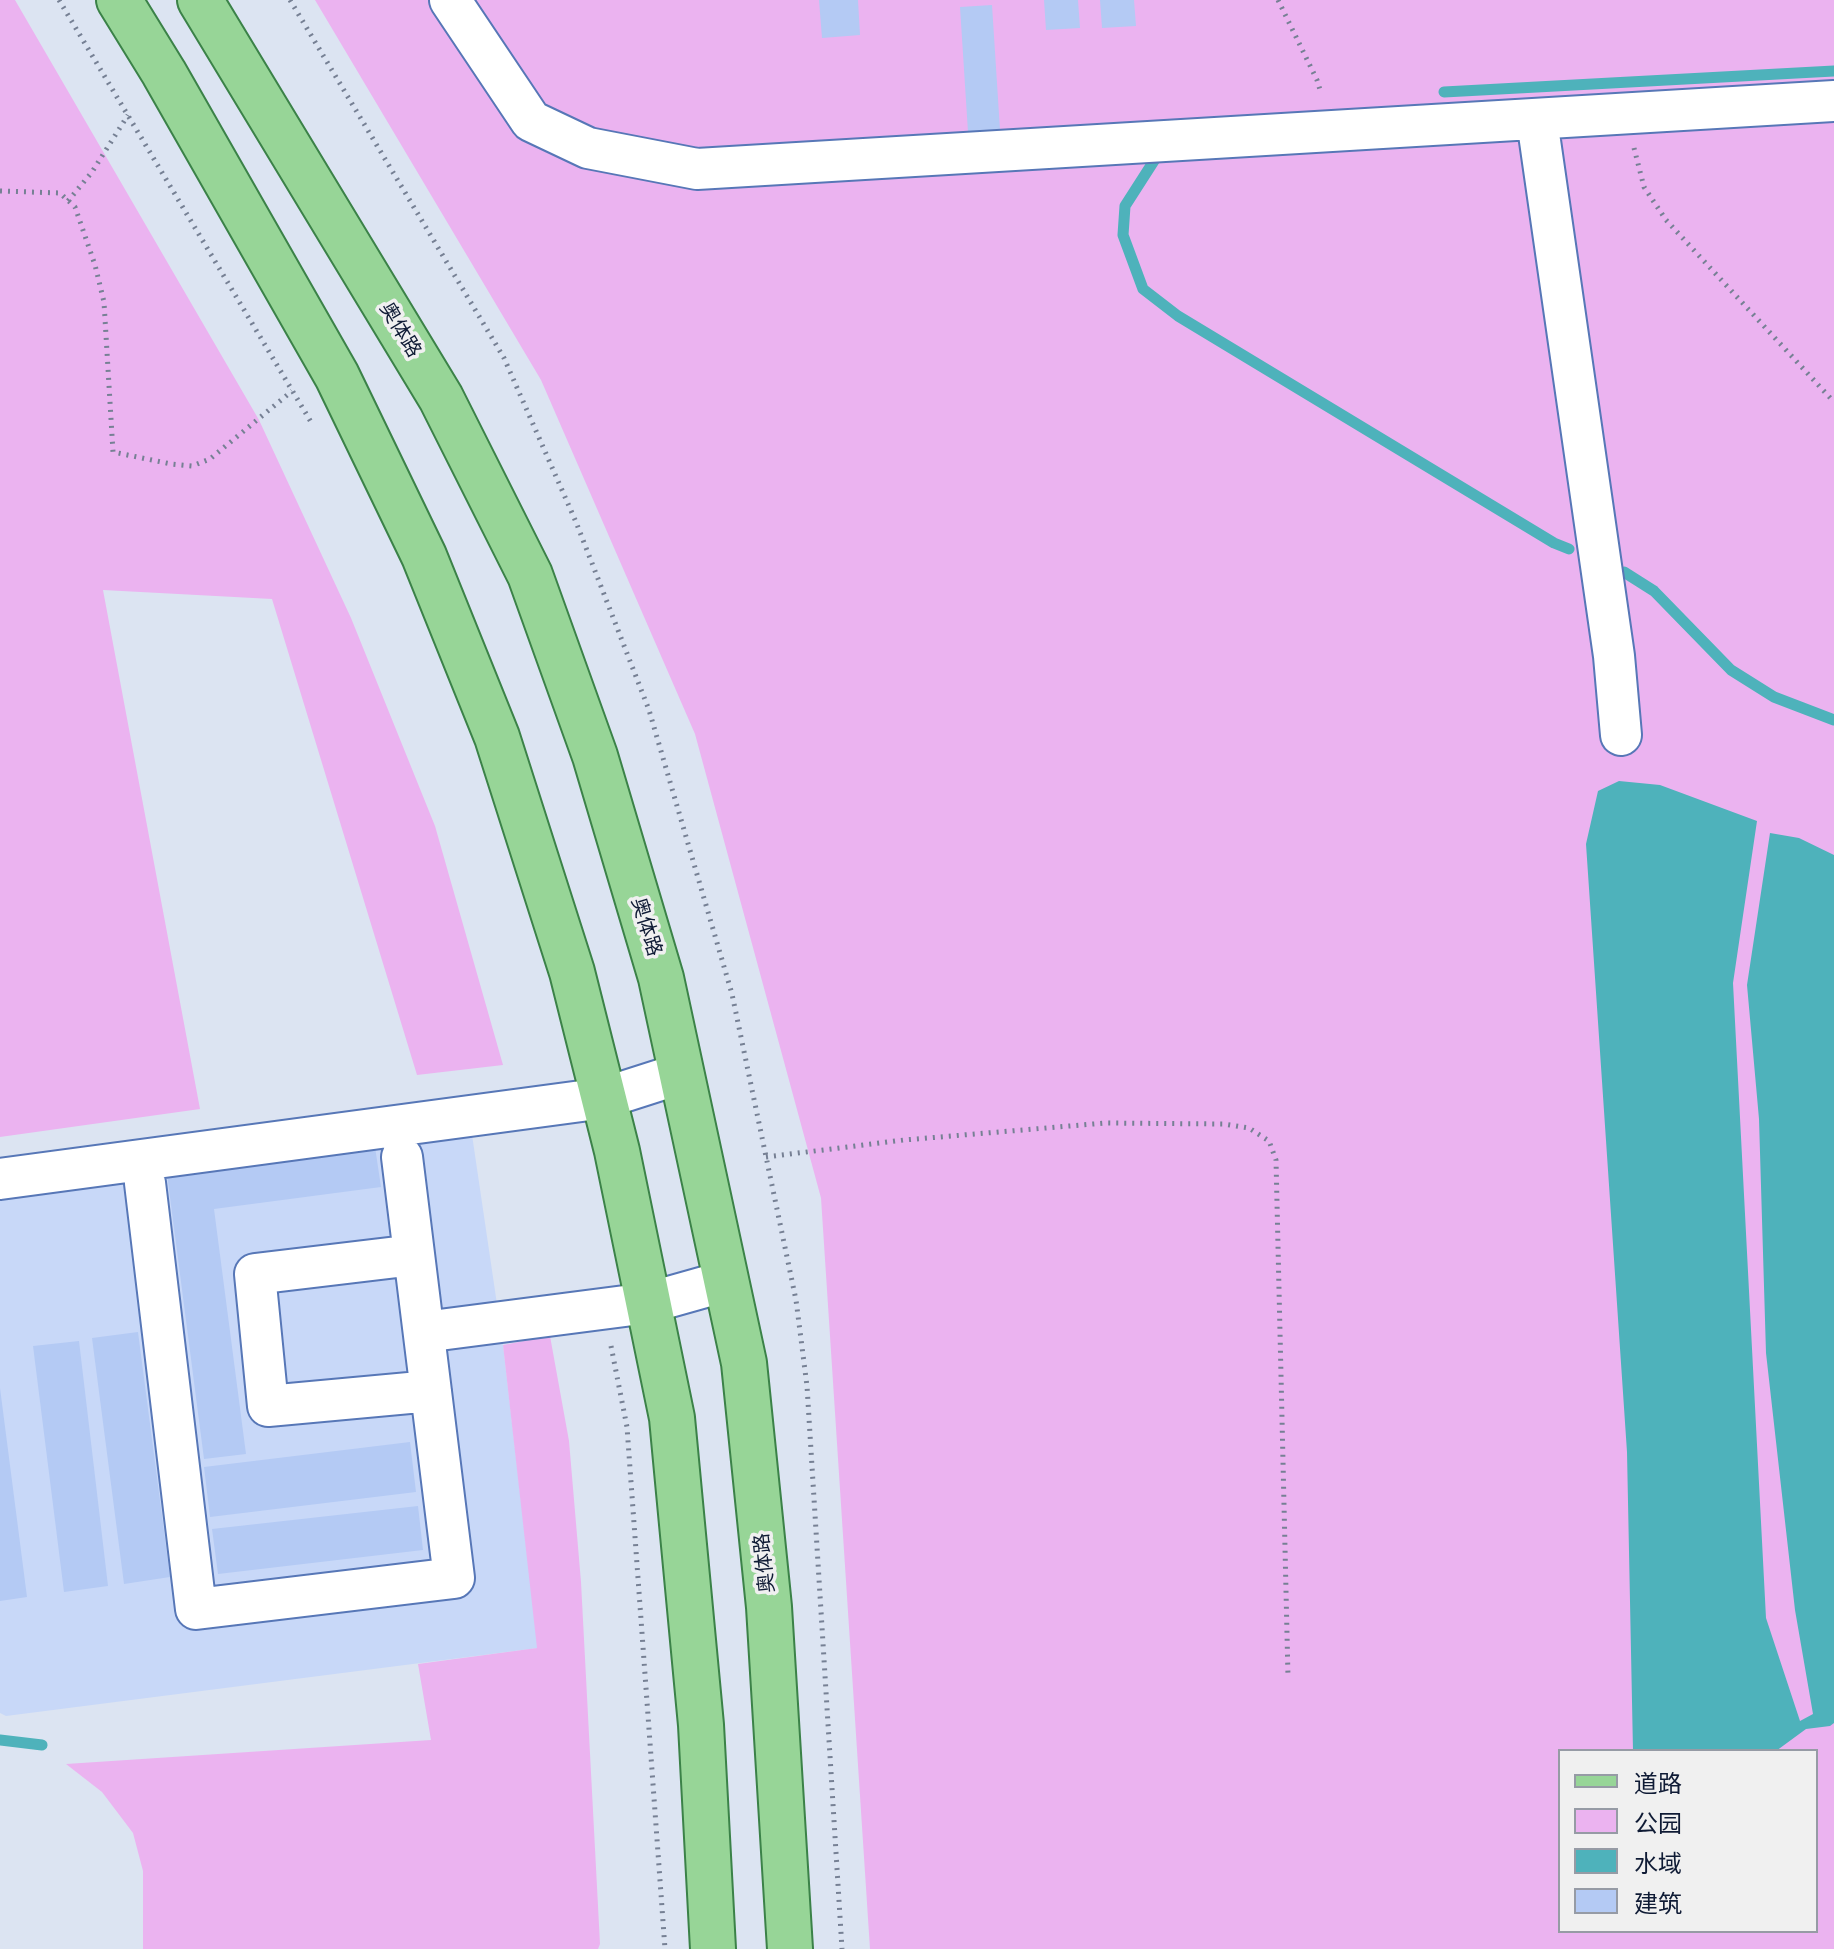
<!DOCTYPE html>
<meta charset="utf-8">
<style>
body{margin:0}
#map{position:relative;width:1834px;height:1949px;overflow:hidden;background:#dce4f2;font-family:"IBM Plex Serif","Noto Sans SC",serif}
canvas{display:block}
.legend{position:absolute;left:1558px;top:1749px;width:260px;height:184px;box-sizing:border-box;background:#f0f0f0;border:2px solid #969ba5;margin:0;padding:10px 14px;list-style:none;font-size:24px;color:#0f1b35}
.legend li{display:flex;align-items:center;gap:16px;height:40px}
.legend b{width:40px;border:2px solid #969ba5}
</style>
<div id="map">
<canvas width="1834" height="1949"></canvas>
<ul class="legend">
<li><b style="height:10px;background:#97d597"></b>道路</li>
<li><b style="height:22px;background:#ebb3f0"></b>公园</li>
<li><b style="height:22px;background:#4eb2bb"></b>水域</li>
<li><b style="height:22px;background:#b4caf4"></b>建筑</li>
</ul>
</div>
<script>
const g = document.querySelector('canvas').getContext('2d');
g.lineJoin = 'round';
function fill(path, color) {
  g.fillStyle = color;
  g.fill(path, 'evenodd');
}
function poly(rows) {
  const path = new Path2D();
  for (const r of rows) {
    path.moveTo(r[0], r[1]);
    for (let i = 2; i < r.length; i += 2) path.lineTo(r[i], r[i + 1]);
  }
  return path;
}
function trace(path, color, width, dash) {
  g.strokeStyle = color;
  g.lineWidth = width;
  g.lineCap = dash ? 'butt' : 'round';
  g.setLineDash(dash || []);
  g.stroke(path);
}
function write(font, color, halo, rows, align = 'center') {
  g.font = font + ' "IBM Plex Serif","Noto Sans SC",serif';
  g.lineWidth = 7;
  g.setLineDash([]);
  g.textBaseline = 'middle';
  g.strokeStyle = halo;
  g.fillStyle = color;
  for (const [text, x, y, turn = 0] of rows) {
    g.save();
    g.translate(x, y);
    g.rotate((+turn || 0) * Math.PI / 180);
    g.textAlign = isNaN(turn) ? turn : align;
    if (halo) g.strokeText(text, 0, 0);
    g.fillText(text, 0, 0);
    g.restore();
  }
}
fill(poly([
 [471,1128,503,1345,538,1648,6,1716,0,1713,0,1187]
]), '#c8d8f8');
fill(poly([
 [0,0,15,0,259,420,351,618,435,826,503,1065,417,1075,272,599,103,590,200,1109,0,1137],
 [315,0,1834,0,1834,1949,870,1949,821,1198,695,734,541,380],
 [1560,1751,1816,1751,1816,1931,1560,1931],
 [550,1336,569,1441,581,1582,600,1944,598,1949,143,1949,143,1871,133,1833,102,1792,66,1764,431,1740,418,1664,537,1648,503,1345]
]), '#ebb3f0');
fill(poly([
 [1619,781,1660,785,1757,821,1733,983,1766,1618,1800,1721,1813,1714,1795,1610,1766,1353,1759,1119,1747,985,1770,833,1799,838,1834,855,1834,1723,1830,1726,1806,1729,1776,1751,1633,1751,1627,1452,1586,844,1598,791]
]), '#4eb2bb');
trace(poly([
 [1444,92,1834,71],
 [1159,153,1125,206,1123,235,1143,289,1178,316,1554,543,1569,549],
 [1624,572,1654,591,1731,670,1774,697,1834,720],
 [0,1740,42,1745]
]), '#4eb2bb', 11);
fill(poly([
 [819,0,858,0,860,35,822,38],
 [1044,0,1078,0,1080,28,1046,30],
 [1100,0,1134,0,1136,26,1102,28],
 [992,5,1000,130,968,132,960,7],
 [375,1147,381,1187,214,1209,246,1454,204,1459,167,1174],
 [138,1332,170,1577,124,1584,92,1338],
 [79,1341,108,1586,64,1592,33,1346],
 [0,1388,27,1597,0,1601],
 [410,1442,416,1492,210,1517,204,1467],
 [418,1506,423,1550,218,1574,212,1529]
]), '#b4caf4');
const minor = poly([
 [450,0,531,121,588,148,697,169,1834,101],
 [1537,120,1614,656,1621,735],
 [0,1179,604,1098,682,1073],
 [145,1183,196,1609,454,1578,402,1157],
 [414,1255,255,1274,268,1406,431,1391],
 [424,1332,648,1303,726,1281]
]);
const major = poly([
 [119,0,164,73,337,376,424,556,497,737,572,972,617,1151,672,1418,701,1725,713,1949],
 [200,0,441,398,530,575,595,756,661,978,744,1363,769,1607,790,1949]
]);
trace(minor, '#5777b7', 44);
trace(major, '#3b8248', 48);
trace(poly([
 [59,0,311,422],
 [290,0,504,358,576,522,649,710,732,994,796,1300,807,1386,842,1949],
 [1278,0,1317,80,1321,93],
 [1634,148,1644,187,1666,220,1834,402],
 [0,191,60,193,75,207,95,265,104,302,113,452,171,464,192,466,210,459,292,391],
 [68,201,92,172,128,115],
 [766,1157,904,1140,1105,1123,1224,1124,1249,1128,1269,1141,1276,1160,1288,1677],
 [611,1346,627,1427,665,1949]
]), '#768094', 5, [2, 6]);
trace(minor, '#fff', 40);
trace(major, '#97d597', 44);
write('20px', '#0f1b35', '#f0f0f0', [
 ["奥体路",400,330,59],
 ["奥体路",646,927,73],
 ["奥体路",765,1563,-96]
]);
</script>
